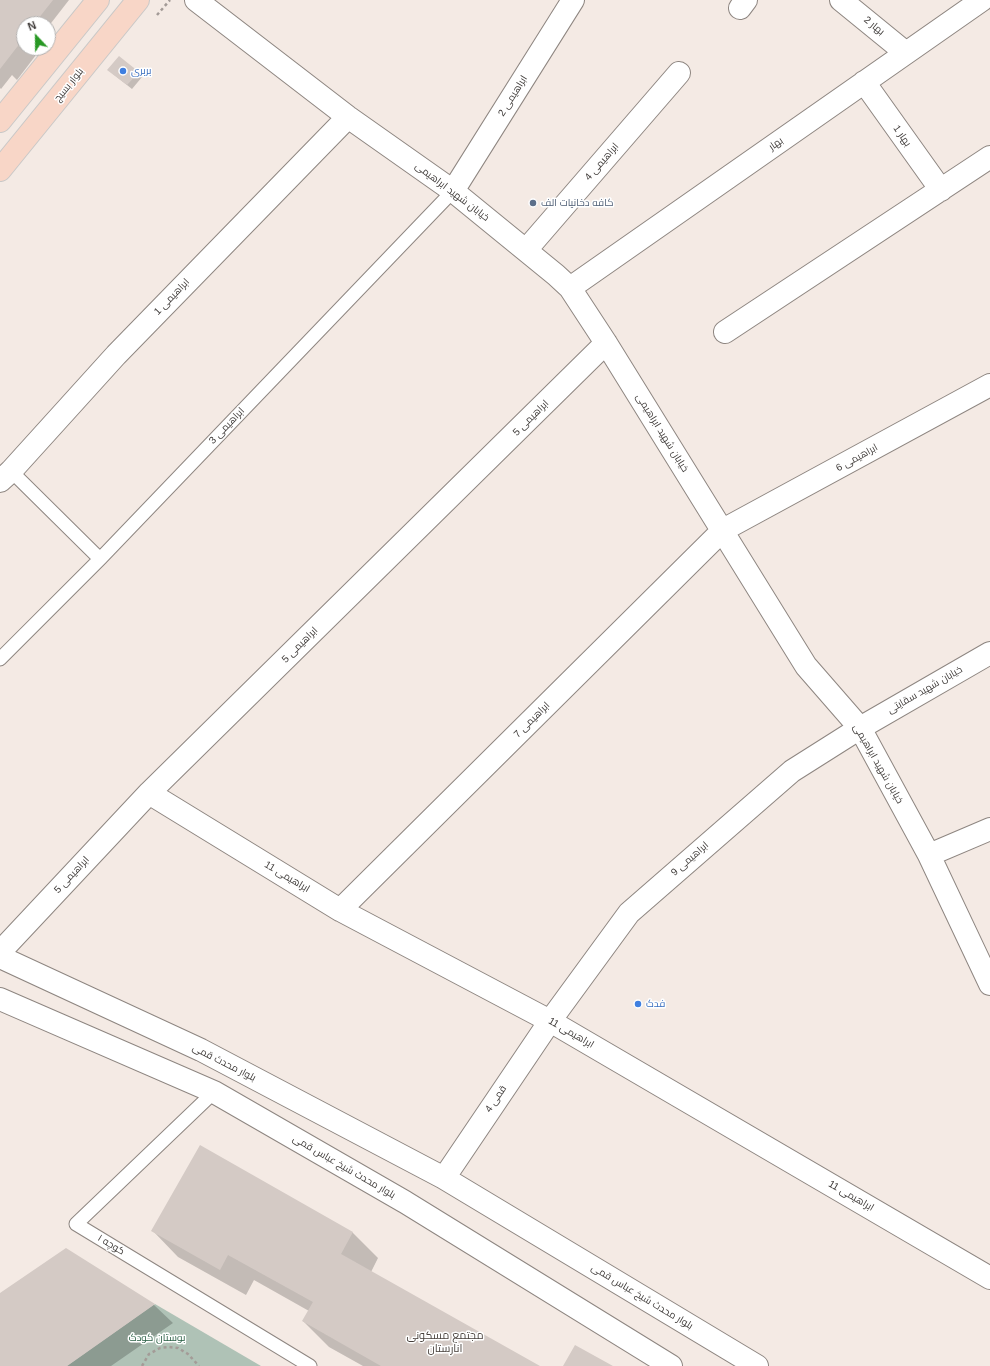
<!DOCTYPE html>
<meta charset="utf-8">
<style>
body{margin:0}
#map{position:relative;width:990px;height:1366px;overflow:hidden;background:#f4eae4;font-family:Arial,sans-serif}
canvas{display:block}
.north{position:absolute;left:16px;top:16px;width:40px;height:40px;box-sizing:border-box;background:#fff;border:1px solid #b2b0af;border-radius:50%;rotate:338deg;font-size:11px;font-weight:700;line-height:16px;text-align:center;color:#3e3a38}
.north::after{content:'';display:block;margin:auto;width:14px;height:18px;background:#289824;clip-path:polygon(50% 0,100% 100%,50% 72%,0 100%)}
</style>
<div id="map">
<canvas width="990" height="1366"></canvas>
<div class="north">N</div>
</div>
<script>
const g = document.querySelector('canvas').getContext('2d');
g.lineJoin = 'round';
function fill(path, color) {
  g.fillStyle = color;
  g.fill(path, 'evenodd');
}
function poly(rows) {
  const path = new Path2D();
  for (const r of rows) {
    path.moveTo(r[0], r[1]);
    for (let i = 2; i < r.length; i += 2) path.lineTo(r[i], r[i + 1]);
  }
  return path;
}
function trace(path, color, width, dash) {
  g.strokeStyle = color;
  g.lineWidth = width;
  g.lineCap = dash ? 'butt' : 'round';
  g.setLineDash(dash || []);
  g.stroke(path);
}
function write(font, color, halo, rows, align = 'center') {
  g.font = font + ' Arial,Cairo,sans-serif';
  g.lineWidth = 3;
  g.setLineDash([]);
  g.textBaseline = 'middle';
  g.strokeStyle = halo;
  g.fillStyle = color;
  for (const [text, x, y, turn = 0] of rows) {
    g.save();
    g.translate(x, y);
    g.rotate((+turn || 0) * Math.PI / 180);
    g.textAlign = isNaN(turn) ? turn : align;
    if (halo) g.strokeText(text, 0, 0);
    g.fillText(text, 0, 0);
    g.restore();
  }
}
fill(poly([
 [155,1304,261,1366,67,1366]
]), '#afc2b6');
fill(poly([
 [0,0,69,0,48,27,48,24,24,24,24,48,29,48,36,55,17,80,12,75,1,89,0,88],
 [138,73,142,77,132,89,113,74],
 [153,1231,352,1232,378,1258,371,1272,538,1366,363,1366,329,1347,303,1321,309,1311,254,1280,246,1295,178,1257],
 [66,1249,154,1305,173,1323,111,1366,0,1366,0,1295]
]), '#0003');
fill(poly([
 [0,0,53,0,34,24,24,24,24,38,0,69],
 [119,56,139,72,127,85,107,70],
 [200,1145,353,1232,341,1254,540,1366,381,1366,302,1321,313,1302,228,1255,220,1270,151,1231],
 [66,1248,155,1304,67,1366,0,1366,0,1293],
 [575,1345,613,1366,563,1366]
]), '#d4cac5');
const service = poly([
 [11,471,100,559],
 [0,659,100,559,453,191],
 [214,1092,76,1224,310,1366]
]);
const minor = poly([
 [196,0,348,117,453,191,556,275,570,288,606,343,806,666,860,728,929,855,990,984],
 [841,0,906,53],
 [740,8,746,0],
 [864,82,941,190],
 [453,191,573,0],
 [526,250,679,73],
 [570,288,982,0],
 [725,332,990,157],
 [0,481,11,471,116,355,348,117],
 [149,793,340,910,550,1021,990,1278],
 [929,855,990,829],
 [340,910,723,530,990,385],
 [0,952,149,793,606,343]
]);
const secondary = poly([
 [0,957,201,1050,444,1178,757,1366],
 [0,999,214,1092,405,1202,671,1366],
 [444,1178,550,1021,629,913,792,771,860,728,990,653]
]);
const primary = poly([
 [0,121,98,0],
 [0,170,138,0]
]);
trace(service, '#8e8681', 15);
trace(minor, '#8e8681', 24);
trace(secondary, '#8e8681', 24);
trace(primary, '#c9c8c7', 24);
trace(poly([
 [157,15,170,0],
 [142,1366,149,1354,160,1348,169,1347,178,1348,188,1354,199,1366]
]), '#a39b97', 2.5, [3, 3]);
trace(service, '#fff', 13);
trace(minor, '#fff', 22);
trace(secondary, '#fff', 22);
trace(primary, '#f8d6c7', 22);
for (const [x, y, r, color] of [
 [123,71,4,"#3f7fe0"],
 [533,203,4,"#5c6f8a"],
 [638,1004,4,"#3f7fe0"]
]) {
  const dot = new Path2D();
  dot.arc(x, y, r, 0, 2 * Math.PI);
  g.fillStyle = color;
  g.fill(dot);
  trace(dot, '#fff', 1.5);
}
write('10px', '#3e3a38', '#fff', [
 ["بهار 2",874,26,39],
 ["بلوار بسیج",69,85,-51],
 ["ابراهیمی 2",513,96,-58],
 ["بهار 1",902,136,55],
 ["بهار",776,144,-35],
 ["ابراهیمی 4",602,162,-49],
 ["خیابان شهید ابراهیمی",452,192,37],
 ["ابراهیمی 1",172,297,-46],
 ["ابراهیمی 5",531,418,-45],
 ["ابراهیمی 3",227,426,-46],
 ["خیابان شهید ابراهیمی",662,433,58],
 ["ابراهیمی 6",857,458,-29],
 ["ابراهیمی 5",300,645,-45],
 ["خیابان شهید سقایتی",925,690,-30],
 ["ابراهیمی 7",532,720,-45],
 ["خیابان شهید ابراهیمی",878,764,60],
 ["ابراهیمی 9",690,859,-41],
 ["ابراهیمی 5",72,875,-47],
 ["ابراهیمی 11",287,877,31],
 ["ابراهیمی 11",571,1033,30],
 ["بلوار محدث قمی",224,1063,27],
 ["قمی 4",496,1099,-56],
 ["بلوار محدث شیخ عباس قمی",344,1167,30],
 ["ابراهیمی 11",851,1196,30],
 ["کوچه ۱",111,1245,31],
 ["بلوار محدث شیخ عباس قمی",642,1297,31]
]);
write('10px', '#366cbe', '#fff', [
 ["بربری",131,71],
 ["فدک",646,1004]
], 'left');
write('10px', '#4e5e75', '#fff', [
 ["کافه دخانیات الف",541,203]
], 'left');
write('10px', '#255c41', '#fff', [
 ["بوستان کودک",157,1338]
]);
write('11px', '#453e39', '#fff', [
 ["مجتمع مسکونی",445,1336],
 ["انارستان",445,1349]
]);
</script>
